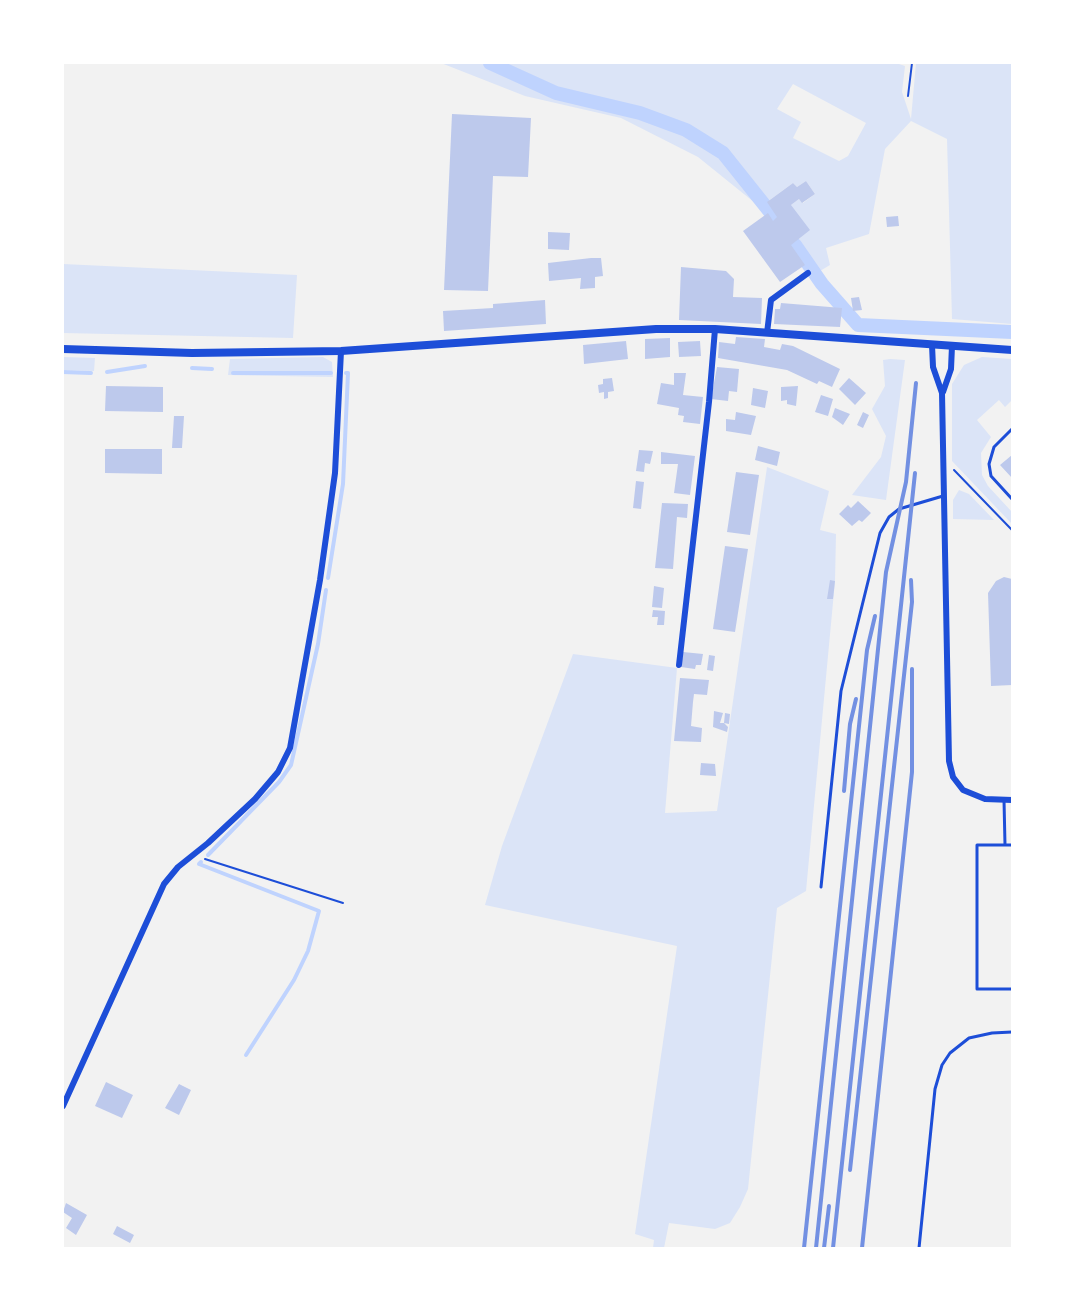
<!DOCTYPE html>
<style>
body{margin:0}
#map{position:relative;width:1075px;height:1311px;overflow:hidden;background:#f2f2f2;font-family:Georgia,serif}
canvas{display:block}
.frame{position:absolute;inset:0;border:64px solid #fff;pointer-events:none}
</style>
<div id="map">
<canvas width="1075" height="1311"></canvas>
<div class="frame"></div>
</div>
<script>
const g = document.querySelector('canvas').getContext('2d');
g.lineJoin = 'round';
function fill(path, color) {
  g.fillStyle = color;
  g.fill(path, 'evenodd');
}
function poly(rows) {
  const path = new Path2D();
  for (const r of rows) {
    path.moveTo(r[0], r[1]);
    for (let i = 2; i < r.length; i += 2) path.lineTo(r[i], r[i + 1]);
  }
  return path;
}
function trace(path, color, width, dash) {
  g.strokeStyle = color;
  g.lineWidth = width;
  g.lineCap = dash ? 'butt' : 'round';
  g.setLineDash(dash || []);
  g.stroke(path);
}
fill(poly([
 [441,63,896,63,905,66,902,92,911,119,916,63,1012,63,1012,324,952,319,947,139,911,121,885,149,869,234,826,248,830,265,820,271,798,239,791,205,799,199,803,203,815,194,806,181,797,187,793,183,760,207,698,157,621,118,525,96],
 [793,84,866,123,848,156,839,161,793,138,801,122,777,109],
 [63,264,297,275,293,338,63,333],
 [63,357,95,358,94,371,63,370],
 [323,357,332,362,333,377,228,375,230,359],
 [982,357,1012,359,1012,400,1005,407,999,400,977,420,991,437,981,453,982,475,988,486,1012,512,1012,524,952,461,952,384,964,365],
 [890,359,905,360,886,500,852,495,881,457,886,436,872,409,885,386,883,360],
 [767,467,829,491,820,530,836,534,835,581,806,891,777,908,748,1189,740,1207,730,1223,715,1229,669,1223,664,1248,653,1248,654,1240,635,1234,677,946,485,905,502,846,573,654,677,668,665,813,717,811],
 [959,490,969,494,994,520,953,519,953,500]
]), '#dbe4f7');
trace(poly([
 [192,368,212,369],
 [63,372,91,373],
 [107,372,145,366],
 [233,373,331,373],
 [328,578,343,484,348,373,346,373],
 [208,855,279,782,291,765,318,644,326,590],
 [201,862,199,864,319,911,308,951,294,980,246,1055]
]), '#bfd3fe', 4);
trace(poly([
 [490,63,556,93,640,113,686,130,723,153,774,217],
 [795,245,822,284,858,325,1012,332]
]), '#bfd3fe', 14);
fill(poly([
 [452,114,531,118,528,177,493,176,488,291,444,290],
 [806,181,815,194,802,203,799,199,791,205,810,230,791,245,805,265,780,282,743,231,768,213,773,221,777,217,767,202,793,183,797,187],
 [898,216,899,226,887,227,886,217],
 [548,232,570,233,569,250,548,249],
 [591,258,601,258,603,276,595,277,595,288,580,289,581,278,549,281,548,263],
 [681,267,726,271,734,279,733,297,762,298,761,324,679,320],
 [859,297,862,310,853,311,851,298],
 [545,300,546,324,444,331,443,311,493,308,493,304],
 [781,303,842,308,840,327,774,324,775,309,780,309],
 [736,337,765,339,764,347,780,350,782,344,793,346,840,369,832,387,819,381,817,384,787,370,718,358,719,342,735,344],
 [670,338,670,357,645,359,645,339],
 [626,341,628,359,584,364,583,345],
 [700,341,701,356,679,357,678,342],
 [717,367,739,369,737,392,729,391,728,401,711,399],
 [674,373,686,373,683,395,703,397,700,424,683,422,684,416,678,415,679,408,657,404,661,383,674,385],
 [612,378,614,391,608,392,608,398,604,399,604,392,599,393,598,385,603,384,603,379],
 [849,378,866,393,855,405,839,389],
 [106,386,163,387,163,412,105,411],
 [798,386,796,406,787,404,787,400,781,401,781,387],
 [753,388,768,391,765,408,751,405],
 [821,395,833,399,828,416,815,412],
 [835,408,850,414,843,425,832,417],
 [736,412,756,416,751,435,726,431,726,419,735,420],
 [863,412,869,415,863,428,857,425],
 [174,416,184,416,182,448,172,448],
 [758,446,780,452,777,466,755,460],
 [105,449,162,449,162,474,105,473],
 [639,450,653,451,650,464,645,463,644,472,636,471],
 [661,452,695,456,690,495,674,493,678,464,661,464],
 [1012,455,1012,478,1000,465],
 [736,472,759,475,750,535,727,532],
 [636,481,644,482,641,509,633,508],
 [858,501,871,513,862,522,859,520,852,526,839,514,848,505,851,508],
 [662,503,688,504,687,518,677,517,673,569,655,568],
 [725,546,748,549,735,632,713,629],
 [1004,577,1012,579,1012,685,991,686,988,593,996,581],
 [830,580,835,581,833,599,827,599],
 [654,586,664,588,662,608,652,607],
 [653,610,665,611,664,625,657,625,658,617,652,617],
 [683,652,703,654,701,665,696,665,695,669,681,667],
 [709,655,715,656,713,671,707,670],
 [680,678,709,680,707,695,694,694,693,702,691,726,702,728,701,742,674,741],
 [714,711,723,713,720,723,724,723,725,713,730,714,729,724,724,723,728,727,727,732,713,727],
 [701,763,715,764,716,776,700,775],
 [106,1082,133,1095,122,1118,95,1106],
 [179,1084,191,1090,179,1115,165,1108],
 [66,1203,87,1215,76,1235,66,1228,72,1218,63,1212],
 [117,1226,134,1235,130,1243,113,1234]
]), '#bdc9ec');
trace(poly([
 [908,96,912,63],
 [954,470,1012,530],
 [205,859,343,903]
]), '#1d4ed8', 2);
trace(poly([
 [1012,429,994,447,989,464,991,476,1012,499],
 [1004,800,1005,845],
 [1012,845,977,845,977,989,1012,989],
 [821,887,841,691,880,533,889,517,899,509,943,496],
 [919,1248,935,1089,942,1065,950,1053,969,1038,992,1033,1012,1032]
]), '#1d4ed8', 3);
trace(poly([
 [767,333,771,300,808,273],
 [932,345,933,367,942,393,949,761,953,777,963,790,985,799,1012,800],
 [943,392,951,369,952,346],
 [679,665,709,402,715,329],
 [63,1106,164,884,178,867,208,843,255,799,278,772,290,748,320,580,335,473,341,351]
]), '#1d4ed8', 6);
trace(poly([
 [63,349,192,353,341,351,656,329,715,329,1012,350]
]), '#1d4ed8', 8);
trace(poly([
 [844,791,850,724,856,699],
 [850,1170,912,602,911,580],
 [804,1248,867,650,875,616],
 [816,1248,886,572,906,482,916,383],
 [824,1248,829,1206],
 [833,1248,915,473],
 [862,1248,912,772,912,669]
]), '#7290e2', 4);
</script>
